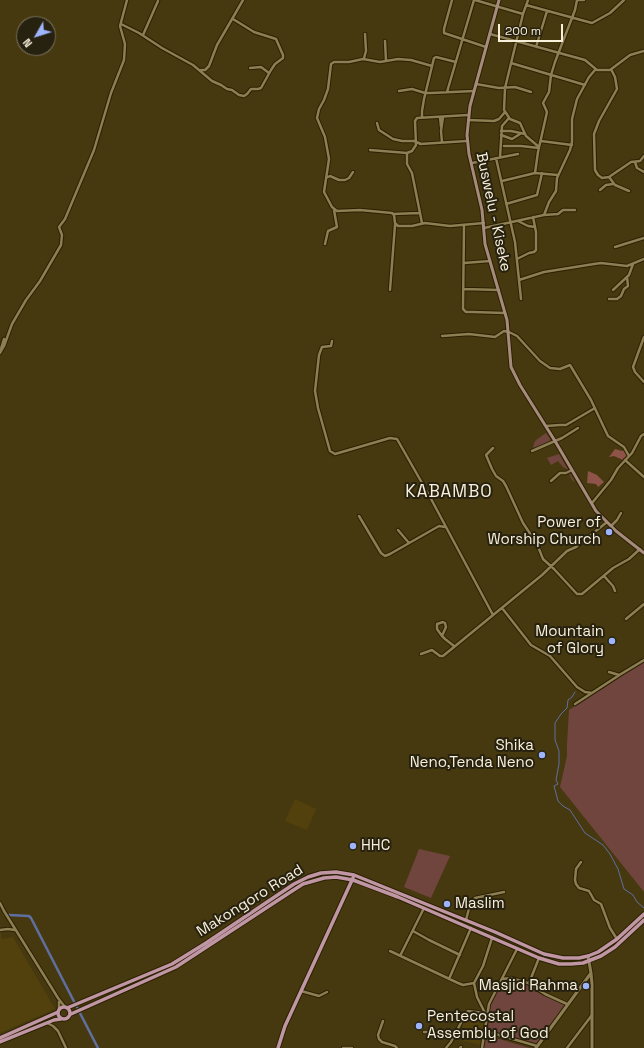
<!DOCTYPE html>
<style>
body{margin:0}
#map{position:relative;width:644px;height:1048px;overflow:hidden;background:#47390f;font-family:"Space Grotesk",sans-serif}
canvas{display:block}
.north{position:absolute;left:16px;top:16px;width:40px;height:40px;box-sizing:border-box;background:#272110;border:1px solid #7b7461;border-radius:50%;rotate:231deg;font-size:11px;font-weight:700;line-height:16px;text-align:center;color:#f8f0da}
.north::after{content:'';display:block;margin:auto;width:14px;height:18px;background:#9eb4fd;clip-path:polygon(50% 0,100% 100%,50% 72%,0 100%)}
.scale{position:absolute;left:498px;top:24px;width:65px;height:18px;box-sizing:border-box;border:2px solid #f8f0da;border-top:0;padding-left:5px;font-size:12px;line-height:14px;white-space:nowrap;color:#f8f0da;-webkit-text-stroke:3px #272110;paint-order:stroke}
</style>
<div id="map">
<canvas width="644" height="1048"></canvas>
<div class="north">N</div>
<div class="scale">200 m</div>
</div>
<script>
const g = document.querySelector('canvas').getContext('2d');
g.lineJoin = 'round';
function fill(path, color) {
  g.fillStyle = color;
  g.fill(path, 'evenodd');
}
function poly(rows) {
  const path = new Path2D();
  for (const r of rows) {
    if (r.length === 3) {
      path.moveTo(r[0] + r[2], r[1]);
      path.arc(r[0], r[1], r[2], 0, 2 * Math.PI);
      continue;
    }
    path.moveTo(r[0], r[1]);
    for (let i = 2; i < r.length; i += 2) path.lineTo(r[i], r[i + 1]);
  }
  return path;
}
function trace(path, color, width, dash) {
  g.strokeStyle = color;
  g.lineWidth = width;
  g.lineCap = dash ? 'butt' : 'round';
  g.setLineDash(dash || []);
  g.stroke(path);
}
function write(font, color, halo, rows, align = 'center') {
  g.font = font + ' "Space Grotesk",sans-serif';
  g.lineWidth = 4;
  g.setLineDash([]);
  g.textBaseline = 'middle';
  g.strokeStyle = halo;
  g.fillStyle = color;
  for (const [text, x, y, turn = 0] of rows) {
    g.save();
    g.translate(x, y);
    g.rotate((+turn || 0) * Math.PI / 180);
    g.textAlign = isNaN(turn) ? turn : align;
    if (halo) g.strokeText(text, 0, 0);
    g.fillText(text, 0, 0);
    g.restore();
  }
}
fill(poly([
 [295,799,316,809,307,830,285,821],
 [0,928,2,939,13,937,55,1009,0,1033],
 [465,1012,487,1013,481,1045,460,1040]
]), '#52410c');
fill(poly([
 [546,433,550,439,550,443,540,450,533,450,534,443,536,440],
 [559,454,575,482,572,480,567,469,563,467,558,461,551,465,547,458],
 [644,661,644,892,560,787,567,756,567,744,569,710],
 [419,849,450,856,431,898,404,887],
 [511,980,524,983,565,1004,536,1046,488,1031,490,1004,501,984],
 [482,1034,530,1048,480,1048]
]), '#70453d');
fill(poly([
 [615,449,622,451,624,450,628,455,623,460,614,456,609,457],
 [588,471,597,475,604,482,598,487,596,484,587,483]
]), '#8e5349');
trace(poly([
 [575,692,572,697,568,700,567,708,561,714,555,723,555,740,559,751,559,764,556,780,558,784,554,786,558,801,563,806,570,810,585,833,603,845,610,854,618,869,624,889,633,895,637,902,644,908]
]), '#606fa1', 1);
trace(poly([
 [9,915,29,916,31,918,98,1048]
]), '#606fa1', 2.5);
const minor = poly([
 [452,0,444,29,444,33,486,47],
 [475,0,523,14],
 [528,0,523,14,505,88,504,110,510,119,520,123,526,136,539,147],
 [579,0,584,0],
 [526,5,592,23,610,13,624,0],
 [121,24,139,33,162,48,193,65,212,81,221,85,227,89,232,90,239,95,244,96,247,94,251,89,258,89,261,88,271,70,275,64,283,58,283,55,276,39,254,32,233,19],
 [490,34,585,60,597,70,610,70,630,55,644,51],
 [143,35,158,1],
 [385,41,386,61],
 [536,47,547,11],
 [364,58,366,51,365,34],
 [511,63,585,85],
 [432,66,411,60,398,59,380,62,363,59,349,62,334,62,331,64,328,89,324,100,319,109,317,118,325,137,329,159,324,192,332,207,337,211,360,210,392,213,394,215,395,223,398,226,412,226,425,223,450,226,484,223],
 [250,68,261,67,269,73],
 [611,69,615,77,617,89,599,121,594,134,595,170,598,175,602,178,609,177,631,162,640,161,644,156],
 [201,70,205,70,209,66,217,45,243,0],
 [476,84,499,88,515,87,531,92],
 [399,91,412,89,425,93,431,93,474,91],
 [447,92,474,0],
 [422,117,422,111,424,99,434,58,436,57,456,62],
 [440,117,441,127],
 [468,120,494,121,499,119,505,112],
 [377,123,379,130,393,139,402,141,414,141,421,144],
 [501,131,511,131,525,134],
 [501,135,512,139,520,134],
 [541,141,572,145],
 [442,142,441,131,443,117],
 [420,144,467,141],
 [504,146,521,146,539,148],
 [370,150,407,153,412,151,416,145,415,121,417,118,468,115],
 [407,153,407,164,412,173,422,223],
 [500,157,502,126,509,118],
 [496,158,515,242,521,299],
 [635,162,637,168,644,172],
 [472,163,518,154],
 [535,173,538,152,547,112,543,103,549,92,551,75,555,62,575,10,577,0],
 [609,177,615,185,629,191],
 [326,178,330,176,339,180,345,180,349,178,353,172],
 [502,181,535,173,558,175],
 [600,190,606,185,613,184],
 [506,204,537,195,542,173],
 [393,214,419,213],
 [544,215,549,202,556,191,557,178,570,150,572,142,572,119,577,99,589,77,595,70],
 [518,221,528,226,535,227],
 [464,225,463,309,466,312,472,312,505,313],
 [484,228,544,215,558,214,563,210,575,210],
 [325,244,328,231,337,227,334,210],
 [615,247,644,238],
 [517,259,529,253,534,252,536,250,536,232,533,217],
 [464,263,490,261],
 [519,280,544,272,594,264,601,263,627,266,644,259],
 [464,289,499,290],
 [390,290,395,225],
 [613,290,629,275,633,264],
 [609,299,617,299,621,296,624,289,628,286,627,277],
 [442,336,469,334,495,337,504,331,509,332,517,336,540,361,550,368,560,369,570,365,591,400,608,436,624,447,629,456],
 [644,337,633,367,635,372,644,382],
 [332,341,331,346,322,347,319,355,315,391,318,408,330,451,335,454,390,438,397,439,430,497,493,615],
 [0,352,4,339],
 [0,353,4,346,12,324,26,300,40,281,61,245,62,235,59,227,65,219,94,150,111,93,124,60,125,44,120,26,127,0],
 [546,426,560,425,566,425,595,408],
 [493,448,486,455,492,469,496,476,503,481,506,486,523,523,537,544,543,559,554,569,577,594,582,594,613,568,629,559,640,549],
 [532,451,562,438,578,428],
 [625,460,644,477],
 [551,481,560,473,566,473,572,470],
 [592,503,611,480,618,468,632,453,641,436,644,434],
 [359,516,381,553,385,556,390,554,439,526,445,527],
 [611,526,617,520,621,513],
 [398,530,409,543],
 [604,576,613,586,615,591],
 [502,608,531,645,550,656,577,687,585,692,592,693],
 [626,619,644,604],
 [442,636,446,627,445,623,443,622,437,624,437,629,442,636,445,639,454,646],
 [421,654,432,650,440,656,443,656,542,575,567,551,576,547,607,522],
 [609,672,619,675],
 [575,704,621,674,644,660],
 [581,862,576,869,575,880,576,884,579,888,589,891,594,900,601,904,610,928,617,939],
 [0,903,4,911,58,998,65,1007],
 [466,920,471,901,475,898,504,892],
 [0,930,8,929,15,930],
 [413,931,429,940,460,955],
 [390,951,458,983,463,985,474,983],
 [400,956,424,908],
 [449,979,471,928],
 [502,979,511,978,528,983,545,994,567,1004],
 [529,983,539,958],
 [301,991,319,996,327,992],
 [59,1001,59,1010],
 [485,1013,477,997,474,983,483,966,492,938],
 [383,1021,378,1035,379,1039,382,1042,395,1046,397,1048],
 [47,1023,53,1026,58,1031,66,1048],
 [485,1031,537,1046],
 [424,1032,432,1032,438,1034,446,1035,453,1038],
 [343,1048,352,1048],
 [446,1048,451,1042,466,1013,468,1011,484,1013],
 [460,1048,461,1047],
 [482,1048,489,1004,517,949],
 [567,1048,592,1015]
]);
const tertiary = poly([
 [588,956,591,973,592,984,592,1048],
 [536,1048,591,973]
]);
const secondary = poly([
 [499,0,470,106,467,135,469,154,482,210,485,244,507,320,511,367,520,385,555,441,596,511,616,531,644,553]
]);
const primary = poly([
 [64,1013,6],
 [67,1008,172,964,206,943,294,884,308,877,321,873,336,872,354,875,495,932,544,954,563,958,579,958,588,956,598,952,617,939,644,914],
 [71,1014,176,967,289,893,303,884,324,878,336,877,353,880,398,897,539,958,559,964,571,964,583,963,601,956,615,947,644,920],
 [0,1038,58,1012],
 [0,1042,54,1020,61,1019],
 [278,1048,285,1026,353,878]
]);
trace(minor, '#2b2102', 4.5);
trace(tertiary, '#2b2102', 5);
trace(secondary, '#2b2102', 5);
trace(primary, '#2b2102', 5.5);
trace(minor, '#8d7e54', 2.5);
trace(tertiary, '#8d7e54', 3);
trace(secondary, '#a68a7c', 3);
trace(primary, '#c096a4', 3.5);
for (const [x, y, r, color] of [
 [609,532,4,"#9eb4fd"],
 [612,641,4,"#9eb4fd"],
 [542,755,4,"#9eb4fd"],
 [353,846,4,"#9eb4fd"],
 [447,904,4,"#9eb4fd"],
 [586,986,4,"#9eb4fd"],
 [419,1026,4,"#9eb4fd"]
]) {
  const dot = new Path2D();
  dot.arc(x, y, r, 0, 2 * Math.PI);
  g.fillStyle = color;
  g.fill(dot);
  trace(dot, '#272110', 1.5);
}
write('15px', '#f8f0da', '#272110', [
 ["Buswelu - Kiseke",493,212,78],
 ["Makongoro Road",250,901,-32]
]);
write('15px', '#f8f0da', '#272110', [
 ["Power of",601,523],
 ["Worship Church",601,540],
 ["Mountain",604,632],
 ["of Glory",604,649],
 ["Shika",534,746],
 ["Neno,Tenda Neno",534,763],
 ["HHC",361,846,"left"],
 ["Maslim",455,904,"left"],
 ["Masjid Rahma",578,986],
 ["Pentecostal",427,1017,"left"],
 ["Assembly of God",427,1034,"left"]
], 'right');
g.letterSpacing = '1px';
write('17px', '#f8f0da', '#272110', [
 ["KABAMBO",449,492]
]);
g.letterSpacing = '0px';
</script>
